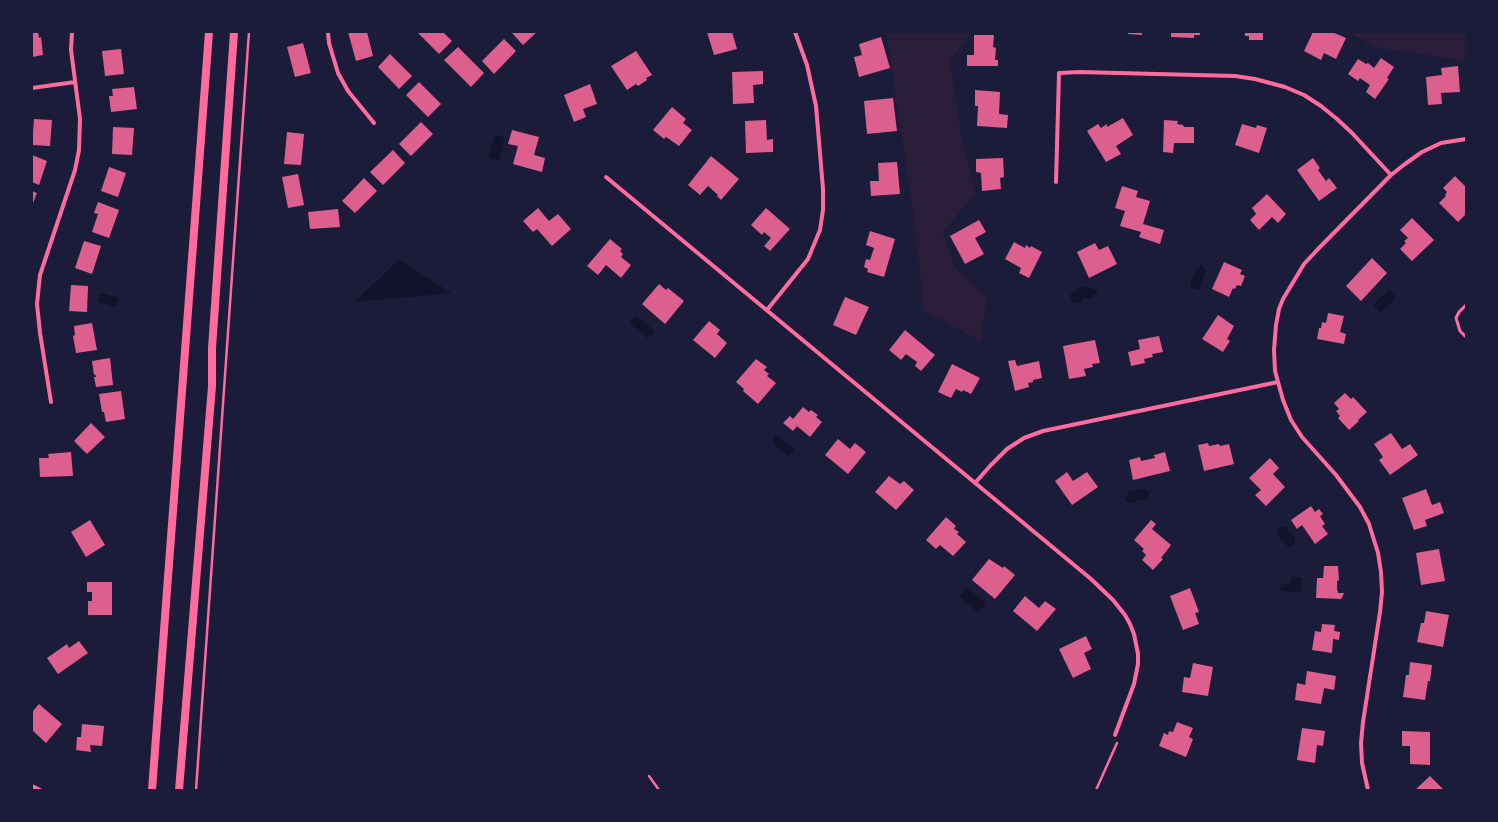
<!DOCTYPE html>
<style>
body{margin:0}
#map{position:relative;width:1498px;height:822px;overflow:hidden;background:#1b1b3a;font-family:"Playfair Display",serif}
canvas{display:block}
.frame{position:absolute;inset:0;border:33px solid #1b1b3a;pointer-events:none}
</style>
<div id="map">
<canvas width="1498" height="822"></canvas>
<div class="frame"></div>
</div>
<script>
const g = document.querySelector('canvas').getContext('2d');
g.lineJoin = 'round';
function fill(path, color) {
  g.fillStyle = color;
  g.fill(path, 'evenodd');
}
function poly(rows) {
  const path = new Path2D();
  for (const r of rows) {
    path.moveTo(r[0], r[1]);
    for (let i = 2; i < r.length; i += 2) path.lineTo(r[i], r[i + 1]);
  }
  return path;
}
function trace(path, color, width, dash) {
  g.strokeStyle = color;
  g.lineWidth = width;
  g.lineCap = dash ? 'butt' : 'round';
  g.setLineDash(dash || []);
  g.stroke(path);
}
fill(poly([
 [886,32,972,32,950,60,961,134,976,193,943,232,956,269,987,298,981,341,924,311,915,225],
 [1349,32,1466,32,1466,61,1374,47]
]), '#2a1e3b');
fill(poly([
 [495,135,505,138,499,161,488,157],
 [399,259,451,293,355,302],
 [1201,265,1204,267,1204,269,1206,270,1200,289,1198,290,1191,287,1190,285,1196,268,1200,267],
 [1082,286,1097,290,1097,294,1090,299,1084,298,1078,303,1073,302,1071,300,1070,295],
 [1389,289,1396,297,1381,313,1373,306],
 [100,293,119,298,116,307,98,302],
 [637,316,652,329,654,332,650,337,647,338,631,324,630,321],
 [777,435,794,449,794,453,788,456,773,443,774,436],
 [1141,489,1146,490,1149,492,1149,496,1146,499,1129,503,1125,500,1128,492],
 [1282,526,1285,526,1295,538,1295,543,1289,547,1287,546,1276,532,1277,529],
 [1292,577,1302,578,1301,592,1280,591,1281,584,1291,584],
 [967,588,986,603,978,613,959,597]
]), '#12122b');
fill(poly([
 [32,32,38,32,39,38,41,37,43,55,32,57],
 [348,32,367,32,373,56,356,61],
 [417,32,443,32,452,41,439,54],
 [511,32,537,32,523,45],
 [707,32,732,32,737,49,714,55],
 [1128,32,1142,32,1142,35,1128,34],
 [1171,32,1200,32,1200,35,1194,35,1194,38,1171,37],
 [1245,32,1263,32,1263,40,1249,40,1249,36,1245,36],
 [1313,32,1332,32,1346,38,1336,59,1324,53,1321,60,1304,51],
 [974,35,994,35,993,47,996,48,995,60,998,60,998,66,967,66,967,55,974,55],
 [881,37,890,68,859,77,854,57,862,55,859,44],
 [504,39,516,51,494,74,482,61],
 [303,43,311,73,295,77,287,47],
 [458,47,484,73,471,87,444,60],
 [121,49,124,74,105,76,102,51],
 [636,51,652,75,646,78,647,80,638,86,636,84,627,90,611,66],
 [390,54,412,76,399,89,378,67],
 [1381,58,1394,67,1387,78,1389,79,1375,99,1366,92,1370,85,1360,78,1358,81,1348,74,1358,59,1366,64,1368,63,1374,68],
 [1458,66,1460,92,1441,93,1442,104,1428,105,1426,77,1442,75,1441,68],
 [763,71,763,84,753,85,754,103,733,104,732,72],
 [419,82,441,104,428,117,406,95],
 [590,84,597,104,583,109,586,117,574,122,564,95],
 [134,87,137,109,111,112,109,96,113,96,112,89],
 [975,90,1000,92,999,114,1008,115,1007,128,977,126,978,106,975,106],
 [893,98,897,131,867,134,864,101],
 [672,107,686,119,683,123,692,130,679,146,666,137,664,139,653,130],
 [1123,118,1133,135,1116,146,1121,154,1106,162,1087,131,1098,124,1101,128,1107,124,1107,127],
 [34,119,52,120,50,146,32,145],
 [766,120,767,140,773,139,773,152,746,153,745,121],
 [1164,120,1178,121,1177,124,1183,125,1184,127,1194,127,1194,143,1174,143,1173,153,1163,152],
 [421,122,433,134,411,156,399,144],
 [1242,124,1256,128,1257,125,1267,128,1259,153,1235,145],
 [113,127,134,128,132,155,112,154],
 [512,130,539,137,534,155,545,158,542,172,513,164,518,146,508,144],
 [287,132,304,134,301,165,284,164],
 [393,150,405,163,383,185,370,172],
 [32,155,47,161,39,185,32,182],
 [711,156,739,179,721,200,717,196,718,195,708,186,700,195,688,185],
 [1003,158,1004,177,1000,178,1001,189,982,191,981,173,976,172,976,159],
 [1313,158,1320,168,1318,170,1326,181,1329,178,1337,188,1319,201,1297,170],
 [897,162,900,194,871,196,870,181,879,181,878,163],
 [109,167,126,173,118,197,101,191],
 [298,174,304,205,288,208,282,177],
 [1455,176,1466,187,1466,214,1458,222,1439,203,1446,196,1445,195,1447,192,1443,188],
 [364,178,377,191,355,213,342,201],
 [1122,186,1138,191,1136,197,1150,201,1143,224,1164,230,1160,244,1139,237,1141,232,1120,226,1125,211,1115,208],
 [32,191,37,193,32,206],
 [1267,194,1286,214,1278,223,1272,217,1259,230,1250,220,1256,214,1252,208],
 [98,202,119,210,109,238,92,232,98,214,94,213],
 [538,208,549,221,558,214,571,229,552,246,537,229,533,232,523,221],
 [766,208,790,229,770,251,764,246,771,238,764,232,762,235,751,225],
 [338,209,340,227,310,229,308,212],
 [1412,218,1434,240,1412,261,1400,249,1406,243,1404,241,1408,238,1400,230],
 [979,220,986,232,975,238,984,254,965,264,950,236],
 [870,231,895,239,884,277,867,272,868,269,864,267,866,259,870,260,874,248,866,245],
 [610,239,622,249,620,251,623,254,621,257,631,265,621,278,606,265,598,275,587,266],
 [84,241,101,246,92,274,75,268],
 [1014,242,1025,248,1026,245,1030,248,1031,246,1042,252,1029,278,1019,273,1021,268,1005,259],
 [1095,243,1099,250,1108,246,1117,264,1089,278,1077,252],
 [1372,258,1387,273,1361,301,1346,286],
 [1224,262,1242,270,1240,274,1245,276,1241,286,1237,285,1235,289,1233,288,1229,297,1212,289],
 [659,284,666,290,668,288,684,301,665,324,642,304],
 [71,285,88,286,87,312,69,311],
 [845,297,869,307,856,335,833,325],
 [1328,313,1344,316,1340,332,1346,334,1344,344,1317,339,1319,328,1321,328,1322,322,1326,323],
 [1218,315,1234,326,1227,339,1230,341,1223,352,1202,339],
 [709,321,720,330,717,334,727,343,715,358,693,340],
 [92,323,97,350,76,353,73,336,75,335,74,326],
 [905,330,935,355,921,371,915,366,917,362,906,354,901,360,889,350],
 [1159,336,1163,352,1152,354,1153,357,1144,359,1145,363,1131,366,1128,352,1140,349,1138,340],
 [1095,340,1100,363,1092,364,1093,367,1084,369,1086,376,1069,379,1063,346],
 [110,358,113,385,96,387,94,377,96,377,95,374,94,375,92,361],
 [756,359,767,367,764,370,769,374,767,376,776,383,758,404,743,391,744,389,736,382],
 [1015,360,1017,366,1039,361,1042,378,1033,380,1033,382,1028,383,1029,387,1015,391,1008,361],
 [952,364,980,378,971,394,963,390,962,392,956,389,951,398,938,392],
 [121,391,125,419,106,422,104,412,102,412,99,394],
 [1345,393,1351,399,1353,397,1367,412,1358,420,1359,421,1349,430,1338,418,1340,416,1336,411,1339,409,1334,403],
 [803,407,809,412,811,410,818,415,816,417,822,422,810,437,797,426,793,431,783,423,790,416,793,419],
 [91,423,105,437,87,454,74,441],
 [1391,433,1402,449,1410,444,1418,455,1390,475,1379,460,1383,457,1374,444],
 [838,439,850,449,855,443,866,452,848,474,825,455],
 [1208,443,1209,446,1219,444,1220,446,1229,444,1234,464,1204,471,1198,445],
 [71,452,73,476,40,477,39,458,49,458,48,454],
 [1165,452,1170,471,1133,480,1129,460,1140,457,1141,461,1155,458,1154,455],
 [1270,458,1279,468,1273,474,1285,487,1266,506,1255,495,1261,490,1249,478],
 [1067,472,1073,481,1087,472,1098,487,1072,505,1055,481],
 [889,476,900,484,904,481,914,490,896,510,875,492],
 [1426,489,1432,505,1440,502,1444,513,1425,520,1427,526,1414,530,1402,498],
 [1311,506,1315,512,1319,509,1323,514,1320,516,1325,524,1322,526,1328,534,1315,544,1302,525,1297,529,1291,520],
 [946,517,956,526,954,529,959,532,957,534,966,542,953,556,940,545,936,549,926,540],
 [90,520,105,545,86,557,71,532],
 [1151,520,1156,524,1152,529,1171,545,1161,558,1163,559,1153,570,1142,560,1146,555,1142,551,1144,549,1134,540],
 [1439,549,1445,581,1421,585,1416,553],
 [989,559,1003,568,1004,566,1015,575,995,599,972,580],
 [1324,566,1338,566,1339,580,1337,581,1337,591,1338,591,1338,593,1344,593,1341,599,1316,598,1317,578,1323,578],
 [87,582,112,582,112,615,88,615,88,601,92,601,92,592,87,592],
 [1190,588,1199,612,1195,613,1199,624,1183,630,1170,596],
 [1025,596,1039,608,1045,601,1056,609,1037,631,1013,611],
 [1426,611,1449,615,1443,647,1417,642,1421,623,1424,623],
 [1322,624,1335,625,1334,631,1340,632,1339,640,1333,639,1332,653,1312,650,1315,631,1321,632],
 [1086,636,1092,649,1084,653,1091,669,1073,678,1059,649],
 [79,641,88,653,58,674,47,658,67,644,69,648],
 [1410,662,1432,665,1430,681,1428,681,1425,700,1403,697,1406,675,1409,675],
 [1193,663,1213,667,1208,696,1182,692,1184,677,1190,678],
 [1307,671,1336,676,1334,690,1324,688,1321,704,1295,700,1297,683,1305,685],
 [39,704,62,724,46,743,32,730,33,726,32,725,32,712],
 [1177,722,1193,728,1189,737,1193,739,1186,757,1159,746,1164,733,1168,735,1169,731,1173,732],
 [82,724,104,726,102,746,90,745,91,752,76,750,77,737,81,737],
 [1302,728,1325,731,1323,746,1317,745,1315,763,1297,760],
 [1402,731,1430,732,1430,765,1410,764,1410,746,1402,746],
 [1430,776,1444,790,1415,790]
]), '#dd5f8e');
trace(poly([
 [649,776,659,790],
 [196,790,249,32],
 [1096,790,1117,743]
]), '#ff6b9d', 2.5);
trace(poly([
 [1466,305,1459,312,1456,318,1460,331,1466,337]
]), '#ff6b9d', 3);
trace(poly([
 [328,32,329,43,338,73,348,91,374,123],
 [32,88,75,82],
 [606,177,1091,579,1113,600,1125,615,1130,624,1134,634,1138,654,1138,664,1134,684,1115,735],
 [1056,182,1059,73,1080,72,1235,76,1255,79,1285,87,1304,95,1321,106,1337,119,1352,133,1391,175],
 [767,310,808,259,820,230,823,210,823,189,816,106,807,65,795,32],
 [51,402,40,333,37,304,39,284,40,275,75,170,79,150,80,119,71,50,72,32],
 [975,483,990,466,1007,449,1024,438,1043,431,1278,382],
 [32,786,40,790],
 [1368,790,1362,763,1361,743,1363,722,1380,612,1382,592,1381,572,1378,553,1369,524,1360,507,1336,475,1302,437,1291,420,1283,400,1275,371,1274,350,1276,325,1279,309,1283,299,1304,264,1318,249,1391,175,1405,164,1422,152,1441,143,1466,139]
]), '#ff6b9d', 4);
trace(poly([
 [152,790,209,32],
 [179,790,212,386,212,348,234,32]
]), '#ff6b9d', 8);
</script>
